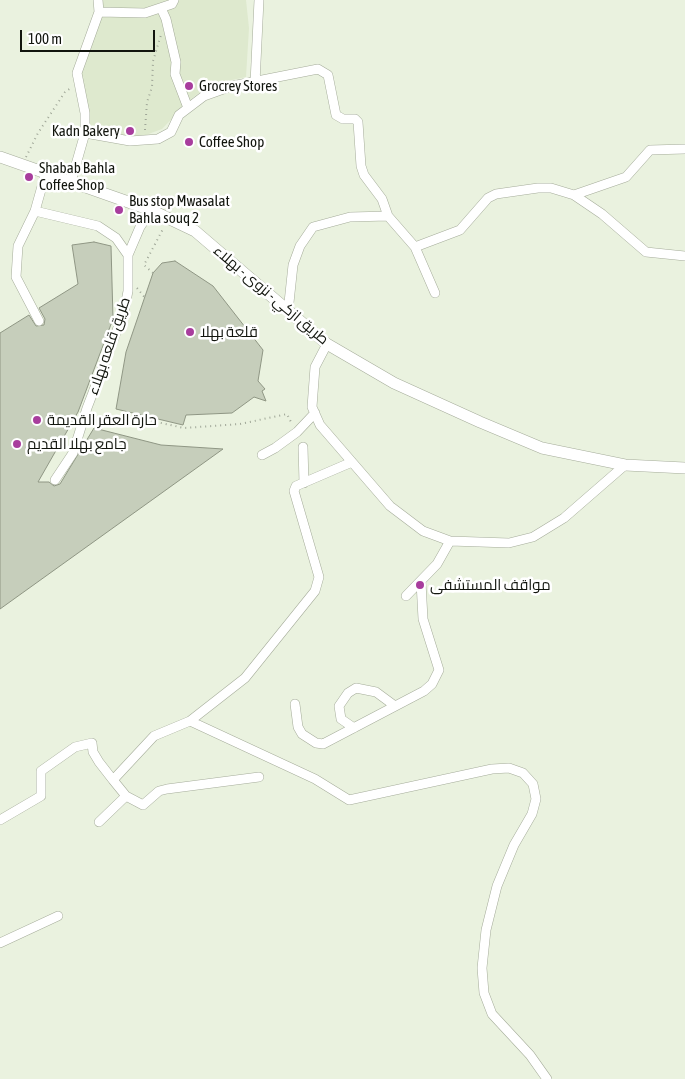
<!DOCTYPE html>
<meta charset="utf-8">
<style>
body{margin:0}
#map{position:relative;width:685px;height:1079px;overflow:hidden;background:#eaf2df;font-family:"Asap Condensed",sans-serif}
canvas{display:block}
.scale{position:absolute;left:20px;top:30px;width:135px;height:22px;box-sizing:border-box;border:2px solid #12150e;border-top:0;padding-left:6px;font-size:15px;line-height:18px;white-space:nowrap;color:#12150e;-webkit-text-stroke:4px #fff;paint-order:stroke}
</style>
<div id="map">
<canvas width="685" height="1079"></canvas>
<div class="scale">100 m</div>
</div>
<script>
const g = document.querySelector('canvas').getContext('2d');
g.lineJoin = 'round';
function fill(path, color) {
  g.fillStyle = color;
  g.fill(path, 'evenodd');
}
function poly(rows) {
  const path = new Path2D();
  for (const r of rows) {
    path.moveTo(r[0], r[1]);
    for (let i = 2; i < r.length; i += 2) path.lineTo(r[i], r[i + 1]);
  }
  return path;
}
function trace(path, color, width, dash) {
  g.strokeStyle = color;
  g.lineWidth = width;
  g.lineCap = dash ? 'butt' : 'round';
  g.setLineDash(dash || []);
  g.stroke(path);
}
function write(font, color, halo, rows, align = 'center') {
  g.font = font + ' "Asap Condensed",Cairo,sans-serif';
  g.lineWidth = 5;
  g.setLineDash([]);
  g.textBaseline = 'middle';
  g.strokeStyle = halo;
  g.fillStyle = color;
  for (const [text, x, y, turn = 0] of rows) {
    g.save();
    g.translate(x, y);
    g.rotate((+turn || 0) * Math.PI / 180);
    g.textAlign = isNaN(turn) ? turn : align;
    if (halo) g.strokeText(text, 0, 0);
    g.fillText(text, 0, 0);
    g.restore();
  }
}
fill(poly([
 [95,0,246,0,249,28,246,77,209,85,191,99,162,129,135,139,87,128,81,73,92,29]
]), '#dee9ce');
const building = poly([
 [94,242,111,246,113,319,78,412,38,482,49,482,54,486,60,484,94,428,161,445,223,449,0,609,0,333,29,315,36,326,44,325,45,319,39,308,78,284,72,245,94,242],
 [175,261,213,286,263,350,258,381,265,389,262,391,266,401,254,397,232,413,186,415,183,425,116,409,126,352,153,273,162,263,175,261]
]);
fill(building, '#c6cebb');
trace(building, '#8f9684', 1);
const minor = poly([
 [161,8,166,19,176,62,175,74,188,108],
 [99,12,145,13,172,4,174,0],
 [255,83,259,0],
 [85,133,130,141,158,139,171,132,179,115,204,96,232,86,318,69,328,75,336,115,343,119,355,119,358,122,361,166,364,175,382,199,388,216],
 [71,182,85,133,85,113,77,73,99,12,98,0],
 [574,195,602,214,646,252,685,256],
 [35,211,98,226,116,238,128,255],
 [415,247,435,293],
 [288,312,293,265,300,246,313,227,350,217,388,216,415,247,460,230,488,198,496,194,538,188,551,188,574,195,626,177,650,150,685,149],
 [39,321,16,277,18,246,35,211,46,172],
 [327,344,315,367,312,407,320,425,390,506,423,531,450,541,509,543,533,537,564,518,625,465],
 [303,447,304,483],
 [262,455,275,448,297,432,315,413],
 [55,480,73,453,87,408,124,312,128,291,128,255,140,227,151,210],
 [406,596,437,564,450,541],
 [295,704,298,727,302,734,316,743,323,744,424,691,432,684,439,670,423,619,421,582],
 [190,721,315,779,349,800,492,769,509,768,523,773,533,784,536,799,532,814,514,845,497,886,486,930,482,968,484,993,492,1014,530,1055,547,1079],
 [354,728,341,719,339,706,348,693,356,688,376,692,395,706],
 [126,796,143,805,159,791,167,789,259,777],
 [0,820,41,796,41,771,75,747,92,743,93,752,99,762,113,780],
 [99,822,126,796,113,780,154,736,190,721,245,678,315,591,319,577,294,491,296,486,352,462],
 [0,943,58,916]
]);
const major = poly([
 [0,157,151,210,195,231,327,344,394,383,480,422,542,448,625,465,685,468]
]);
trace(minor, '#a5ac9a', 10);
trace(major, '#a5ac9a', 12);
trace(poly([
 [145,130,147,102,152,87,153,61,161,35],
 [26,157,38,133,65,92,71,88],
 [153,273,144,265,164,227],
 [137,288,146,299],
 [93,416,121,422,134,417,184,428,240,424,287,414,292,424]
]), '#9fa697', 2, [1, 4]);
trace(minor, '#fff', 9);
trace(major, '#fff', 11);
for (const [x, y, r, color] of [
 [189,86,5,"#a83d9d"],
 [130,131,5,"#a83d9d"],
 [189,142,5,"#a83d9d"],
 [29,177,5,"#a83d9d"],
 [119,210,5,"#a83d9d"],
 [190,332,5,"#a83d9d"],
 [37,420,5,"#a83d9d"],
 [17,444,5,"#a83d9d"],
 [420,585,5,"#a83d9d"]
]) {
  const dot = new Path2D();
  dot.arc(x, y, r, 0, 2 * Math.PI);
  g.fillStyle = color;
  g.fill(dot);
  trace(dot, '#fff', 2);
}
write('15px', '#12150e', '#fff', [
 ["Grocrey Stores",199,86],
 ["Kadn Bakery",120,131,"right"],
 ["Coffee Shop",199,142],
 ["Shabab Bahla",39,168],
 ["Coffee Shop",39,185],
 ["Bus stop Mwasalat",129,201],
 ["Bahla souq 2",129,218],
 ["قلعة بهلا",200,332],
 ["حارة العقر القديمة",47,420],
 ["جامع بهلا القديم",27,444],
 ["مواقف المستشفى",430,585]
], 'left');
write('15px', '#12150e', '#fff', [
 ["طريق ازكي - نزوى - بهلاء",271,295,40],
 ["طريق قلعه بهلاء",109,346,-71]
]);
</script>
